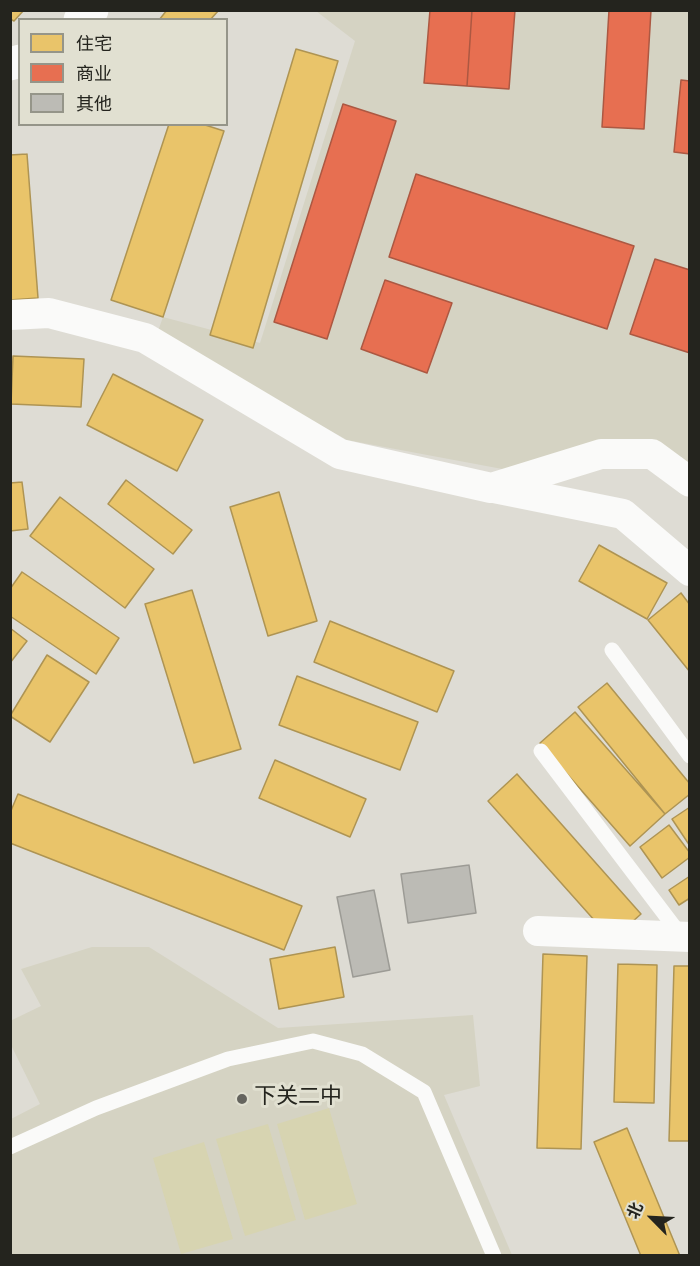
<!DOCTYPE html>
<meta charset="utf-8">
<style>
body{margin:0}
#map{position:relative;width:700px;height:1266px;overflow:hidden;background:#dedcd4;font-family:Spectral,"Noto Sans SC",serif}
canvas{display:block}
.frame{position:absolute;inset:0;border:12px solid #24241e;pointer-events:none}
.legend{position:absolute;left:18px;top:18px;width:210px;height:108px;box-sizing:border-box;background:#e1e0d1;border:2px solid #959589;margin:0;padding:8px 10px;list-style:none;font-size:18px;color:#24241e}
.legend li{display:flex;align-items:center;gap:12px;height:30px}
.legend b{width:30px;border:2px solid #959589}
.north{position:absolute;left:622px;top:1188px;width:60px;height:60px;-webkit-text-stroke:4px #e1e0d1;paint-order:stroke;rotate:294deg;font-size:16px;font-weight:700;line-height:24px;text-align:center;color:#24241e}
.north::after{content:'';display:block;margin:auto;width:21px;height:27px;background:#24241e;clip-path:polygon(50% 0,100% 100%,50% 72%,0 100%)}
</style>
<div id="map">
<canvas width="700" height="1266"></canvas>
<div class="frame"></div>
<ul class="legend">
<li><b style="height:16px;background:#e9c46a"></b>住宅</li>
<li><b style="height:16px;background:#e76f51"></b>商业</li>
<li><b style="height:16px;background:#bcbbb5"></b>其他</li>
</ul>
<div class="north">北</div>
</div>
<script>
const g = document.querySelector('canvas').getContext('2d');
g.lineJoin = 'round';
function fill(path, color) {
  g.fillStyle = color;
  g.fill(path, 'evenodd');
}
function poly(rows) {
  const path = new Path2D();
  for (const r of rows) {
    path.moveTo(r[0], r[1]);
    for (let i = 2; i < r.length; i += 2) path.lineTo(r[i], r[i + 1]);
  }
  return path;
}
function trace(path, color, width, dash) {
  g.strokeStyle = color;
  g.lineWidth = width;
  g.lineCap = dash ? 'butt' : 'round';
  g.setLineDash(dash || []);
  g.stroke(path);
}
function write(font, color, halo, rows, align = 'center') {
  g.font = font + ' Spectral,"Noto Sans SC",serif';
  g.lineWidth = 6;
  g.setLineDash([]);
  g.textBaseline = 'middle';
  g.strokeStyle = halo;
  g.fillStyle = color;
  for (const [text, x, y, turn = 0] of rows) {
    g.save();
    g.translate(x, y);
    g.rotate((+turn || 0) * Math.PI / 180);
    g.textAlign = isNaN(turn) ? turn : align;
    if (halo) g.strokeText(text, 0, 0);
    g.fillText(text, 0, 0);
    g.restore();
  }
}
fill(poly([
 [316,11,689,11,689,472,652,448,513,471,347,440,157,334,163,317,260,343,355,41],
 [92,947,149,947,278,1028,473,1015,480,1086,444,1095,512,1255,11,1255,11,1119,40,1104,11,1045,10,1021,41,1006,21,969]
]), '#d5d3c3');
fill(poly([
 [329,1108,357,1204,305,1220,277,1124],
 [268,1124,296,1220,245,1236,216,1139],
 [204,1142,233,1239,181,1254,153,1158]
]), '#d7d4b1');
const homes = poly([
 [10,10,24,10,14,21,10,19,10,10],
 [167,10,219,10,210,20,159,20,167,10],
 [296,49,338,61,253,348,210,335,296,49],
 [169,124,202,124,224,131,163,317,111,300,169,124],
 [27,154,38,298,10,300,10,155,27,154],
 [13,356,84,359,81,407,11,404,13,356],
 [113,374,203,420,177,471,87,425,113,374],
 [126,480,192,530,173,554,108,504,126,480],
 [22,482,28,529,10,531,10,483,22,482],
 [279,492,317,621,268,636,230,507,279,492],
 [60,497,154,569,125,608,30,536,60,497],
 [599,545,667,583,647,619,579,581,599,545],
 [22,572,119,638,96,674,10,616,10,589,22,572],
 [192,590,241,749,194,763,145,604,192,590],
 [681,593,690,605,690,672,648,620,681,593],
 [330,621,454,671,437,712,314,662,330,621],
 [10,628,27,641,10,663,10,628],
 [47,655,89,682,50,742,10,716,47,655],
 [297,676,418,722,400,770,279,725,297,676],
 [607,683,690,784,690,794,665,814,578,707,607,683],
 [575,712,665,814,630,846,540,743,575,712],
 [275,760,366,799,350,837,259,798,275,760],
 [517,774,641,914,612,940,488,801,517,774],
 [18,794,302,906,284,950,10,843,10,813,18,794],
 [690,807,690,846,672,819,690,807],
 [669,825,690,853,690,857,662,878,640,847,669,825],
 [690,876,690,898,679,905,669,890,690,876],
 [335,947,344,997,279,1009,270,959,335,947],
 [543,954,587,956,581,1149,537,1148,543,954],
 [618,964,657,965,654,1103,614,1102,618,964],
 [674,966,690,966,690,1141,669,1141,674,966],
 [627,1128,680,1256,641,1256,594,1142,627,1128]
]);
fill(homes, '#e9c46a');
trace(homes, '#ae9453', 1.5);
const shops = poly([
 [430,10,472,10,467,86,424,83,430,10],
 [472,10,515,10,509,89,467,86,472,10],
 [609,10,651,10,644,129,602,127,609,10],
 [681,80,690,81,690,154,674,152,681,80],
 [343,104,396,121,327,339,274,322,343,104],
 [416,174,634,246,607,329,389,257,416,174],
 [655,259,690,270,690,353,630,334,655,259],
 [385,280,452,303,427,373,361,349,385,280]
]);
fill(shops, '#e76f51');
trace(shops, '#ac5842', 1.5);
const building = poly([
 [469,865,476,913,408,923,401,874,469,865],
 [374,890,390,970,353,977,337,897,374,890]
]);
fill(building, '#bcbbb5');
trace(building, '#9c9b95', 1.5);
trace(poly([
 [612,650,690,756],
 [541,751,682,937],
 [10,1147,96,1108,228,1059,313,1041,362,1054,424,1092,494,1256]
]), '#fafaf9', 15);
trace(poly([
 [10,315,49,313,145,338,340,454,491,488,601,454,652,454,690,482],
 [494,488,623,514,690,571],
 [538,931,690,937]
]), '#fafaf9', 30);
trace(poly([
 [80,20,92,10],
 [10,64,20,61]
]), '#fafaf9', 33);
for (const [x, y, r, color] of [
 [242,1099,6,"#65645e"]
]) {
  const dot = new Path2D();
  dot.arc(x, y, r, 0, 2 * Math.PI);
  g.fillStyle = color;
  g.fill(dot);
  trace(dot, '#e1e0d1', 2);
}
write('22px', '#24241e', '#e1e0d1', [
 ["下关二中",254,1099]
], 'left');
</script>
